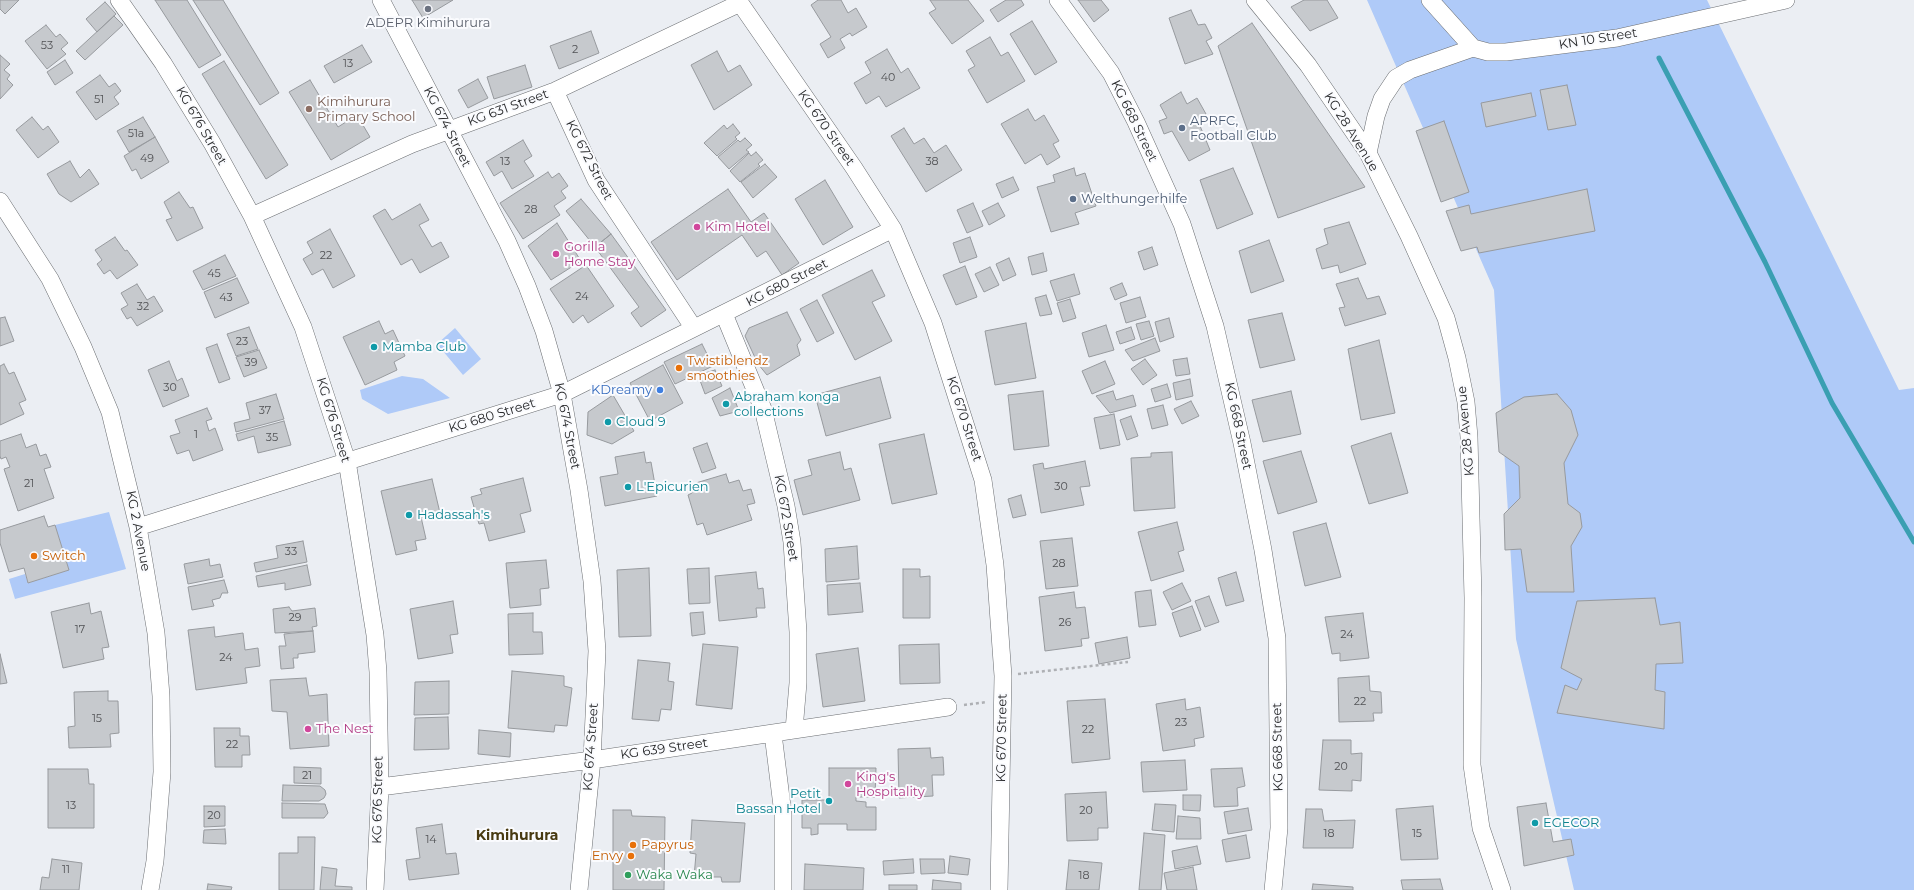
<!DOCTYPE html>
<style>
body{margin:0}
canvas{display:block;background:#ebeef3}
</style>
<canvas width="1914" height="890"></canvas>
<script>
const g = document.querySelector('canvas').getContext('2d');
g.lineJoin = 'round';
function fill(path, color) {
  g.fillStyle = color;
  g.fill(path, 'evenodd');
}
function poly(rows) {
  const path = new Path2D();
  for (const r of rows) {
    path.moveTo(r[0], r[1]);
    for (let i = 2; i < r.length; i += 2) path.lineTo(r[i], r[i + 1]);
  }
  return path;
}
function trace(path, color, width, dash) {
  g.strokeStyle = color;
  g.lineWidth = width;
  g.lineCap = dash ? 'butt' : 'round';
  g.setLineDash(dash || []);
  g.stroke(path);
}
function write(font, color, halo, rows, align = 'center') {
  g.font = font + ' Montserrat,sans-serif';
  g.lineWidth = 4;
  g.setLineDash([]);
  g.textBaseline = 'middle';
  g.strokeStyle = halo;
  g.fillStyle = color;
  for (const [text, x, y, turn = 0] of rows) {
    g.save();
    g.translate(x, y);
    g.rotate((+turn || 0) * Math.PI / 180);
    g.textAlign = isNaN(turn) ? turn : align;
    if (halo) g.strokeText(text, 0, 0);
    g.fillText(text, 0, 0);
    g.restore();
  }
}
fill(poly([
 [1367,0,1707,0,1899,390,1914,388,1914,890,1574,890,1516,639,1494,290],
 [455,328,481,359,463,375,437,344],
 [402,376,423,379,450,398,388,414,362,399,360,390],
 [109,512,126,569,15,599,9,579,25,574,28,583,69,570,55,525]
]), '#afcaf8');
trace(poly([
 [1659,58,1765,262,1832,403,1914,542]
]), '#3a9fb2', 5);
const building = poly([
 [0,0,19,0,5,14,0,9,0,0],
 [155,0,187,0,221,55,199,68,155,0],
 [193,0,223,0,279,93,260,105,193,0],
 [412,0,453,0,423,18,412,0],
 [818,0,841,0,848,13,856,8,867,27,852,36,850,33,840,39,845,48,828,58,820,44,831,37,811,5,818,0],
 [930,0,968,0,984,21,952,44,929,13,936,9,930,0],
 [1006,0,1021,0,1024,5,998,22,990,10,1006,0],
 [1078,0,1101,0,1109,10,1094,22,1078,0],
 [1304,0,1327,0,1338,18,1310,31,1291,7,1304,0],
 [105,2,116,14,97,32,86,19,105,2],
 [1191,10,1198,25,1205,24,1212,38,1206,41,1213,54,1185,64,1169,18,1191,10],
 [114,16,123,25,85,60,76,51,114,16],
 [1032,21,1057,62,1035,75,1010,34,1032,21],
 [1252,23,1365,187,1278,218,1218,46,1252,23],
 [46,25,56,37,60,34,68,43,61,49,66,54,47,69,25,41,46,25],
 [591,31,599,53,559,69,550,46,591,31],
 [990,37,1001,56,1008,52,1025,81,987,103,968,70,975,66,966,51,990,37],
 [362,45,372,62,334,83,324,66,362,45],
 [887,49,901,73,908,68,920,88,886,107,879,96,866,104,854,83,871,73,865,62,887,49],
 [717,51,728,72,740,65,752,85,714,110,691,65,717,51],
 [0,55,10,64,4,70,10,75,7,79,13,85,0,99,0,55],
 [65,60,73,73,55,85,47,72,65,60],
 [224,61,288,165,266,179,202,74,224,61],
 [525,65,532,87,494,99,487,77,525,65],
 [100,75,109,87,115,83,121,91,114,97,119,104,96,120,76,92,100,75],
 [478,79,488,98,468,108,458,90,478,79],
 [310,80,338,127,357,115,370,137,331,160,289,92,310,80],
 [1567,85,1576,125,1548,130,1540,90,1567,85],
 [1181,92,1187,104,1197,98,1206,114,1198,121,1210,150,1189,161,1172,131,1164,134,1159,121,1167,118,1160,105,1181,92],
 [1531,93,1536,116,1486,127,1481,103,1531,93],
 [1028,109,1035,121,1044,115,1059,141,1053,144,1060,157,1047,165,1041,154,1025,164,1001,124,1028,109],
 [32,117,43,130,48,126,59,142,38,158,16,130,32,117],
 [143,117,155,137,129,152,117,131,143,117],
 [1444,121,1469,192,1441,202,1416,131,1444,121],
 [733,124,740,133,735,137,737,139,717,156,704,143,724,125,727,129,733,124],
 [904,128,914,144,924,138,934,153,946,145,962,170,926,192,891,136,904,128],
 [155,137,169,162,141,179,136,169,132,171,124,156,155,137],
 [745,138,752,145,746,150,749,152,729,169,718,157,738,140,740,142,745,138],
 [523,140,532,156,524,161,534,176,512,189,502,171,494,176,486,162,523,140],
 [756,152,763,160,758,164,760,166,740,182,730,171,749,153,751,156,756,152],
 [70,161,80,178,89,169,99,184,71,202,59,194,47,174,70,161],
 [765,164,777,177,753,198,741,182,765,164],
 [1074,168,1076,176,1085,173,1096,206,1075,213,1079,224,1051,232,1037,187,1055,182,1053,175,1074,168],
 [1233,168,1253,214,1217,229,1200,180,1233,168],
 [548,172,552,178,559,173,568,186,561,191,566,198,554,206,560,215,523,239,500,203,548,172],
 [1013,177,1019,190,1002,198,996,184,1013,177],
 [825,180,853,227,823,245,795,199,825,180],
 [728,189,751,222,764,213,799,263,782,275,766,251,757,257,742,235,677,280,651,242,728,189],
 [1587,189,1595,231,1479,253,1477,247,1461,251,1446,211,1469,205,1471,214,1587,189],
 [179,192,190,208,193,207,203,228,177,241,166,220,172,218,164,202,179,192],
 [581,199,611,234,595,247,566,211,581,199],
 [973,203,983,226,967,233,957,210,973,203],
 [998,203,1005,216,989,225,982,211,998,203],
 [420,204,429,220,419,225,432,247,441,242,449,257,420,273,412,259,401,265,373,216,385,209,392,220,420,204],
 [1349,222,1366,264,1340,273,1338,265,1322,269,1316,249,1328,244,1324,229,1349,222],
 [557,223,581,261,551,280,528,246,557,223],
 [330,229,355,276,333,288,323,269,312,275,303,259,313,253,307,242,330,229],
 [611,234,666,310,641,327,631,313,639,307,595,247,611,234],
 [115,237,125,251,127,250,138,265,117,279,110,270,104,274,97,264,102,260,95,250,115,237],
 [970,237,977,257,960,263,953,243,970,237],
 [1269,240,1284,281,1251,293,1239,251,1269,240],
 [1152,247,1158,265,1144,270,1138,252,1152,247],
 [1043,253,1047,271,1032,275,1028,257,1043,253],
 [225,255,236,276,203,290,193,271,225,255],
 [1009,258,1016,275,1003,281,996,264,1009,258],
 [586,265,614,306,588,323,583,315,573,323,550,289,586,265],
 [965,266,977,297,956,305,943,275,965,266],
 [990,267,999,285,984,292,975,274,990,267],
 [872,270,885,296,872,302,892,341,855,360,822,295,872,270],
 [1074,274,1080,294,1057,301,1050,281,1074,274],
 [237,278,249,303,215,318,204,292,237,278],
 [1358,278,1367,299,1379,296,1386,314,1345,326,1339,308,1345,307,1336,284,1358,278],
 [1122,283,1127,295,1115,300,1110,288,1122,283],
 [137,284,147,300,154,296,163,311,137,326,131,317,127,319,121,309,128,305,121,293,137,284],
 [1046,295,1052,314,1040,316,1035,298,1046,295],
 [1140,297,1146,317,1126,323,1120,303,1140,297],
 [1070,299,1076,318,1063,322,1057,303,1070,299],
 [817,300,834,333,817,342,800,309,817,300],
 [787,312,801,340,797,345,800,355,767,375,758,364,745,336,749,328,787,312],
 [1282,313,1295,360,1260,368,1248,320,1282,313],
 [5,317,14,341,0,346,0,318,5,317],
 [1169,318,1174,337,1160,342,1155,322,1169,318],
 [379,321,385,334,393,330,405,356,394,362,397,370,365,385,343,337,379,321],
 [1149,321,1154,336,1141,340,1136,324,1149,321],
 [1026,323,1036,378,995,385,985,331,1026,323],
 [1106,325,1114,350,1089,357,1082,333,1106,325],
 [249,327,258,349,236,356,227,334,249,327],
 [1131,327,1135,339,1120,344,1116,332,1131,327],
 [1155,338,1160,351,1133,361,1125,350,1155,338],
 [1379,340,1395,413,1361,420,1348,349,1379,340],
 [217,344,230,379,219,383,206,348,217,344],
 [702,344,713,366,675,384,664,362,702,344],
 [259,350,267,368,244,377,236,357,259,350],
 [1187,358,1190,374,1176,376,1173,360,1187,358],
 [1145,359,1157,375,1143,385,1131,369,1145,359],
 [169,361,177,381,182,378,189,396,163,407,148,370,169,361],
 [1105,361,1115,384,1092,394,1082,371,1105,361],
 [4,364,9,374,14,372,26,400,19,403,24,414,0,425,0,366,4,364],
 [663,365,683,403,650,421,630,383,663,365],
 [715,370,722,386,705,394,698,375,715,370],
 [880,377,891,418,826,436,815,395,880,377],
 [1190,379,1193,396,1176,400,1173,383,1190,379],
 [1167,384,1171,397,1155,402,1151,389,1167,384],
 [730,388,739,411,720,416,712,398,730,388],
 [1043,391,1049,446,1014,450,1008,395,1043,391],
 [1113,391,1116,400,1133,395,1136,406,1110,413,1096,396,1113,391],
 [1291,391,1301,434,1263,442,1252,400,1291,391],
 [276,394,284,419,236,432,234,423,250,419,246,403,276,394],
 [1557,394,1571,410,1578,435,1564,463,1568,504,1580,513,1582,527,1571,546,1574,592,1527,592,1521,549,1505,550,1504,514,1520,498,1519,466,1499,452,1496,413,1524,397,1557,394],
 [613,395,634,431,612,444,587,435,588,412,613,395],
 [1191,401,1199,416,1182,424,1174,409,1191,401],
 [1163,405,1168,425,1152,429,1147,409,1163,405],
 [207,408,212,419,206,421,209,431,215,428,223,450,193,461,189,450,177,454,170,436,180,433,175,420,207,408],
 [1114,414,1120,445,1100,449,1094,418,1114,414],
 [1131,416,1138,436,1127,440,1120,420,1131,416],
 [284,421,291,445,258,453,254,436,238,441,236,434,284,421],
 [1391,433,1408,493,1369,504,1351,446,1391,433],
 [21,434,26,448,36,444,40,456,46,454,51,467,44,469,54,498,18,511,4,469,10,467,6,457,1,459,0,456,0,441,21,434],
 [924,434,937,494,892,504,879,444,924,434],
 [707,443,716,468,702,473,693,448,707,443],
 [1301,451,1317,502,1278,514,1263,461,1301,451],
 [644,452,646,463,651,462,657,496,605,506,600,477,618,474,615,457,644,452],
 [840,452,844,470,851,468,860,500,803,515,794,480,812,475,808,460,840,452],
 [1172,452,1175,508,1134,511,1131,458,1151,457,1151,453,1172,452],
 [1085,461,1090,486,1080,487,1084,505,1041,513,1033,465,1043,463,1044,469,1085,461],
 [726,474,729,483,739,480,743,491,751,489,755,503,747,505,752,520,707,535,703,523,697,525,688,495,692,493,689,485,726,474],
 [523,478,531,511,520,514,525,532,489,541,484,523,479,524,471,497,482,494,480,489,523,478],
 [432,479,440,513,421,517,426,539,415,541,417,550,396,555,381,491,432,479],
 [1021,495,1026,515,1013,518,1008,499,1021,495],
 [44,516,48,527,55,525,69,570,28,583,24,568,9,572,0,543,0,530,44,516],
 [1177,522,1184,550,1178,552,1184,571,1151,581,1138,532,1177,522],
 [1326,523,1341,577,1305,586,1293,532,1326,523],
 [1072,538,1078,586,1046,589,1040,541,1072,538],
 [303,541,307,562,256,572,254,563,278,558,276,546,303,541],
 [857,546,859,579,826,582,825,549,857,546],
 [209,559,210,566,220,564,223,577,188,584,184,564,209,559],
 [546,560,549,588,540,589,541,605,510,608,506,563,546,560],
 [307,565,311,585,285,590,285,583,258,587,256,576,307,565],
 [649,568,651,636,619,637,617,570,649,568],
 [709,568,710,603,689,604,687,569,709,568],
 [903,569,920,569,920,577,930,576,930,618,903,618,903,569],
 [756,572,758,589,763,588,765,608,756,608,757,617,719,621,715,576,756,572],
 [1236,572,1244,601,1226,606,1218,578,1236,572],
 [224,580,228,593,222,593,220,598,212,600,214,606,192,610,188,587,224,580],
 [860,583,863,612,828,615,827,585,860,583],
 [1182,583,1191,601,1172,610,1163,592,1182,583],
 [1151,590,1156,625,1139,627,1135,592,1151,590],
 [1074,592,1076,608,1085,607,1089,638,1081,639,1082,646,1045,651,1039,597,1074,592],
 [1209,596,1219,622,1205,627,1195,601,1209,596],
 [1655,598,1660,625,1680,622,1683,663,1656,664,1655,690,1665,692,1664,729,1557,713,1565,685,1577,690,1582,679,1561,668,1577,601,1655,598],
 [453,601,458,634,450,635,453,653,418,659,410,609,453,601],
 [89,603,91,614,101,611,109,647,102,648,104,659,63,668,51,612,89,603],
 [1192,606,1201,630,1180,637,1172,613,1192,606],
 [289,607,292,611,315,608,317,626,312,627,313,631,275,633,273,609,289,607],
 [703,612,705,634,692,636,690,613,703,612],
 [533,613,533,632,542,632,543,654,509,655,508,614,533,613],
 [1363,613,1369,658,1340,661,1340,653,1332,654,1325,617,1363,613],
 [214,627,215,637,243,633,245,650,258,648,260,666,245,668,247,683,196,690,188,630,214,627],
 [313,631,315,652,298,654,298,658,293,658,294,668,281,669,279,646,286,646,284,634,313,631],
 [1127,637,1130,658,1099,664,1095,643,1127,637],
 [703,644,738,647,732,709,696,705,703,644],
 [939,644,940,683,900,684,899,645,939,644],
 [858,648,865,701,823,707,816,654,858,648],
 [0,654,7,683,0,684,0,654],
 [638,660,670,663,668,681,674,682,671,710,661,709,659,721,632,719,638,660],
 [512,671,564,676,564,686,572,688,567,726,555,725,554,732,508,728,512,671],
 [1369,676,1370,691,1381,692,1382,713,1373,713,1374,721,1339,722,1338,678,1369,676],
 [306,678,309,696,327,694,329,746,290,749,287,712,272,711,270,680,306,678],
 [449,681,449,714,414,715,415,682,449,681],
 [108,691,108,701,118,701,119,733,110,734,111,747,69,748,68,727,75,726,74,692,108,691],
 [1105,699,1110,759,1072,763,1067,701,1105,699],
 [1185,699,1186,710,1200,707,1204,737,1194,739,1195,746,1163,751,1156,704,1185,699],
 [448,717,449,749,414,750,415,718,448,717],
 [214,728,240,728,240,736,249,736,250,755,242,755,242,767,215,767,214,728],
 [479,730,511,733,510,757,478,754,479,730],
 [1323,740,1351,740,1351,754,1362,753,1361,781,1352,780,1352,791,1319,790,1323,740],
 [930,748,931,758,943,757,944,775,932,775,933,796,899,798,898,749,930,748],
 [1185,760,1187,790,1143,792,1141,762,1185,760],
 [294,767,321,768,321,784,294,783,294,767],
 [829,768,876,768,875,797,856,797,856,801,866,802,866,807,876,807,876,830,847,830,847,824,818,824,818,834,811,835,811,828,802,828,802,800,829,800,829,768],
 [1242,768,1245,786,1237,788,1238,806,1214,807,1211,769,1242,768],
 [48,769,88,769,89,784,94,784,94,828,48,828,48,769],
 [283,785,320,786,325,790,326,794,324,798,319,801,282,801,283,785],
 [1106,792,1108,828,1098,828,1098,840,1067,841,1065,794,1106,792],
 [1183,795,1201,795,1200,811,1183,810,1183,795],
 [282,803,325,804,328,813,324,818,282,818,282,803],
 [1546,803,1553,842,1571,839,1574,855,1524,866,1517,807,1546,803],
 [1155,804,1176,805,1174,832,1152,830,1155,804],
 [204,806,225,806,225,826,204,827,204,806],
 [1433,806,1438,859,1401,860,1396,809,1433,806],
 [1248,808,1252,830,1228,834,1224,812,1248,808],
 [1306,809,1322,809,1324,821,1355,820,1353,848,1303,848,1306,809],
 [613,810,631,810,632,816,665,817,664,890,613,890,613,810],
 [1178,816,1200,818,1201,839,1176,839,1178,816],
 [692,820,745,823,740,882,722,882,721,877,694,877,696,854,690,853,692,820],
 [442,824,446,854,456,853,459,874,409,880,406,860,420,858,416,828,442,824],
 [225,829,226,844,203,843,204,830,225,829],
 [1144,833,1165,835,1161,890,1139,890,1144,833],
 [1246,835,1250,858,1226,862,1222,840,1246,835],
 [298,837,315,837,314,890,279,890,279,853,298,853,298,837],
 [1197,846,1201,864,1175,869,1172,851,1197,846],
 [950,856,970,859,968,875,948,873,950,856],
 [52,859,82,863,79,890,40,890,42,877,49,878,52,859],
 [913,859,914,873,884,875,883,861,913,859],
 [920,859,944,859,945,873,921,874,920,859],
 [1069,860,1102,863,1099,890,1066,890,1069,860],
 [805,864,864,868,863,890,804,890,805,864],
 [322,867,337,869,335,886,352,887,352,890,320,890,322,867],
 [1193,867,1197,890,1167,890,1164,873,1193,867],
 [1440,879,1443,890,1403,890,1401,880,1440,879],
 [933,880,961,883,961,890,932,890,933,880],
 [208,884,232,887,231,890,207,890,208,884],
 [1313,884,1353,887,1353,890,1312,890,1313,884],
 [889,885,917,885,917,890,889,890,889,885]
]);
fill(building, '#c6c9cd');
trace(building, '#979a9e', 1);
const minor = poly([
 [119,0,163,63,212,143,252,216,303,327,347,461,375,635,378,672,380,787,375,890],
 [381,0,507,241,527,286,544,331,562,394,579,490,592,581,597,651,592,760,579,890],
 [1058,0,1111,73,1136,122,1182,224,1215,326,1242,443,1263,550,1277,638,1279,828,1273,890],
 [1255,0,1308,65,1368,153,1409,236,1446,318,1457,358,1466,402,1469,437,1473,598,1472,765,1481,828,1502,890],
 [1430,0,1473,48,1488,52,1506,52,1617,38,1786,0],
 [555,91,596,180,693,327],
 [1368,153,1376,116,1382,99,1396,78,1410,70,1473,48],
 [0,201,50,279,83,347,110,412,138,527,156,633,161,696,162,772,155,861,150,890],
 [252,216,412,144,555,91,740,3,854,168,893,229,933,323,983,480,995,565,1003,676,999,890],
 [724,314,763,409,786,506,792,542,798,632,798,683,794,730],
 [138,527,562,394,893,229],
 [773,734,783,814,783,890],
 [380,787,592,760,948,707]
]);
trace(minor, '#6b6e72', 18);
trace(poly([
 [1018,674,1128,662],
 [964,705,987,702]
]), '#aeb0b4', 2.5, [3, 3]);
trace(minor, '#fff', 17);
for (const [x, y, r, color] of [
 [428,9,4,"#6b7280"],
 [309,109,4,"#8d6e63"],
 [1182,128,4,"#5c6f8a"],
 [1073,199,4,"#5c6f8a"],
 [697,227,4,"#d1479c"],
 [556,254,4,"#d1479c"],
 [374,347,4,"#0f9aa8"],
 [679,368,4,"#e8710a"],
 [660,390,4,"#3f7fe0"],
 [726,404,4,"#0f9aa8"],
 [608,422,4,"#0f9aa8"],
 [628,487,4,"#0f9aa8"],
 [409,515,4,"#0f9aa8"],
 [34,556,4,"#e8710a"],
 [308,729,4,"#d1479c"],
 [848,784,4,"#d1479c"],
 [829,801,4,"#0f9aa8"],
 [1535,823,4,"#0f9aa8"],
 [633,845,4,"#e8710a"],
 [631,856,4,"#e8710a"],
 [628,875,4,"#2e9e5b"]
]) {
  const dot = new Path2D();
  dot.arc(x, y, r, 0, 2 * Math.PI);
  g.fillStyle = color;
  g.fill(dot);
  trace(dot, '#fafbfe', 1.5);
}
write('11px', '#515255', null, [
 ["53",47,46],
 ["2",575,50],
 ["13",348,64],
 ["40",888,78],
 ["51",99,100],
 ["51a",136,134],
 ["49",147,159],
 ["13",505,162],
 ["38",932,162],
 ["28",531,210],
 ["22",326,256],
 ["45",214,274],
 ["24",582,297],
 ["43",226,298],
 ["32",143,307],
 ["23",242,342],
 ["39",251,363],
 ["30",170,388],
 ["37",265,411],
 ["1",196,435],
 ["35",272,438],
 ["21",29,484],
 ["30",1061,487],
 ["33",291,552],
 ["28",1059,564],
 ["29",295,618],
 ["26",1065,623],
 ["17",80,630],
 ["24",1347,635],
 ["24",226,658],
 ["22",1360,702],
 ["15",97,719],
 ["23",1181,723],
 ["22",1088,730],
 ["22",232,745],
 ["20",1341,767],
 ["21",307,776],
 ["13",71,806],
 ["20",1086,811],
 ["20",214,816],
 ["18",1329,834],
 ["15",1417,834],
 ["14",431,840],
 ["11",66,870],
 ["18",1084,876]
]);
write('13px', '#5b616d', '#fafbfe', [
 ["ADEPR Kimihurura",428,23]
]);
write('13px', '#2a2b2d', '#fafbfe', [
 ["KN 10 Street",1598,39,-9],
 ["KG 631 Street",508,108,-20],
 ["KG 668 Street",1134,121,64],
 ["KG 676 Street",201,126,60],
 ["KG 674 Street",447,127,63],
 ["KG 670 Street",826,128,55],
 ["KG 28 Avenue",1351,132,58],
 ["KG 672 Street",589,160,63],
 ["KG 680 Street",787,283,-27],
 ["KG 680 Street",492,416,-17],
 ["KG 670 Street",964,419,72],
 ["KG 676 Street",333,420,73],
 ["KG 674 Street",567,426,79],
 ["KG 668 Street",1238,426,78],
 ["KG 28 Avenue",1466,431,-95],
 ["KG 672 Street",786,518,80],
 ["KG 2 Avenue",138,531,79],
 ["KG 670 Street",1002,738,-89],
 ["KG 674 Street",591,747,-86],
 ["KG 668 Street",1278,747,-91],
 ["KG 639 Street",664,749,-8],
 ["KG 676 Street",378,800,-89]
]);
write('13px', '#785e54', '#fafbfe', [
 ["Kimihurura",317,102],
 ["Primary School",317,117]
], 'left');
write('13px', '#4e5e75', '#fafbfe', [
 ["APRFC,",1190,121],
 ["Football Club",1190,136],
 ["Welthungerhilfe",1081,199]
], 'left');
write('13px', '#b23c85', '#fafbfe', [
 ["Kim Hotel",705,227],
 ["Gorilla",564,247],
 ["Home Stay",564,262],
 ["The Nest",316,729],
 ["King's",856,777],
 ["Hospitality",856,792]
], 'left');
write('13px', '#0d838f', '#fafbfe', [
 ["Mamba Club",382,347],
 ["Abraham konga",734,397],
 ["collections",734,412],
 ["Cloud 9",616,422],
 ["L'Epicurien",636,487],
 ["Hadassah's",417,515],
 ["Petit",821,794,"right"],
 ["Bassan Hotel",821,809,"right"],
 ["EGECOR",1543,823]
], 'left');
write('13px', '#c56008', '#fafbfe', [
 ["Twistiblendz",687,361],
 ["smoothies",687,376],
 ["Switch",42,556],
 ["Papyrus",641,845],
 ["Envy",623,856,"right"]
], 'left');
write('13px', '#366cbe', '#fafbfe', [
 ["KDreamy",652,390]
], 'right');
write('13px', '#27864d', '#fafbfe', [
 ["Waka Waka",636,875]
], 'left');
write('bold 14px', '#493b12', '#fafbfe', [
 ["Kimihurura",517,836]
]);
</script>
